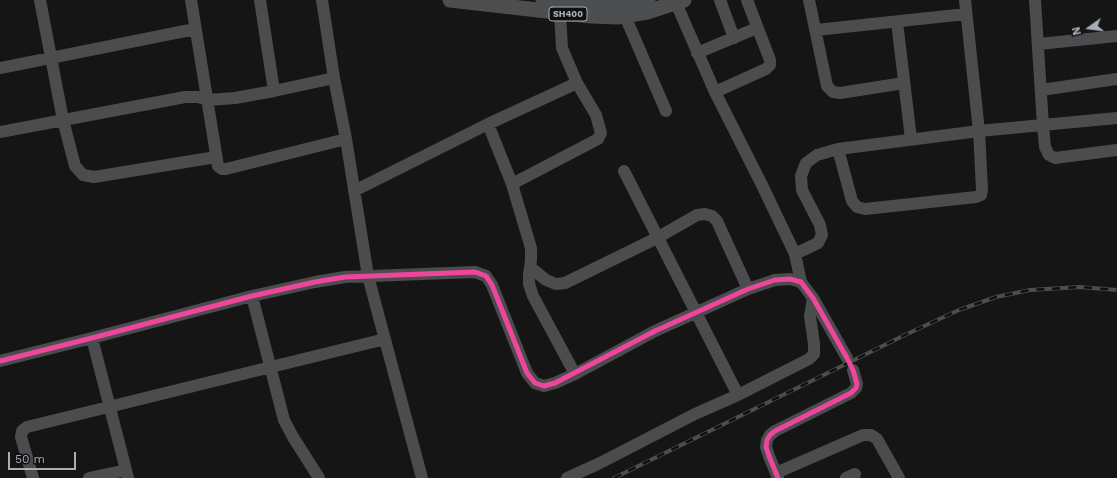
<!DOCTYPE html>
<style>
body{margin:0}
#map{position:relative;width:1117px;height:478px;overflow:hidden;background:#151516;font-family:"Work Sans",sans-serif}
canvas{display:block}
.north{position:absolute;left:1069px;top:8px;width:40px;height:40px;-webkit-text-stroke:3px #101011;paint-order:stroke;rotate:256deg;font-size:11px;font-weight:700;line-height:16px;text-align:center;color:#a8aeb5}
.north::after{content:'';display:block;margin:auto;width:14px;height:18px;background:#a8aeb5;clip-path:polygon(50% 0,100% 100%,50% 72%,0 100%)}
.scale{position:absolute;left:8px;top:452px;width:68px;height:18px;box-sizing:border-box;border:2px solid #a8aeb5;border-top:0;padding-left:5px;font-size:12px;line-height:14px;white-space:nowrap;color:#a8aeb5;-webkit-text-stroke:3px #101011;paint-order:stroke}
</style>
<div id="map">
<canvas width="1117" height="478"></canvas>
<div class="north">N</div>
<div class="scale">50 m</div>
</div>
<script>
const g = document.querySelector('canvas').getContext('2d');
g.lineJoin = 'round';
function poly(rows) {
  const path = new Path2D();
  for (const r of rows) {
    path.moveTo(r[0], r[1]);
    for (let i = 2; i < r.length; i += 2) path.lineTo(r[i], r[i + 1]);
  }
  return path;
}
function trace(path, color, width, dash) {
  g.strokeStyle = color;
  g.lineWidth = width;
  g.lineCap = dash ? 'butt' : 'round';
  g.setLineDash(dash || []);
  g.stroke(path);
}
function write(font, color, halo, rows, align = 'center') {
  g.font = font + ' "Work Sans",sans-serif';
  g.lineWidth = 3.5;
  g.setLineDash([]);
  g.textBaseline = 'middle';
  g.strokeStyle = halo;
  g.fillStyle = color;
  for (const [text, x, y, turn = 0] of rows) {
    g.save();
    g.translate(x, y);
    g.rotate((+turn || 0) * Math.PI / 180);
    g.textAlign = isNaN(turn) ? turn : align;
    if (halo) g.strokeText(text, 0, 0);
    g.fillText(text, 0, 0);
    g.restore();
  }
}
trace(poly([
 [40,0,63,120,75,166,83,175,94,177,216,157],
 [191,0,218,166,222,169,226,169,346,139],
 [260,0,274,91],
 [322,0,334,78,346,139,368,276,422,478],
 [720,0,734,38],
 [809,0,827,86,833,92,840,93,904,83],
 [1035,0,1043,126,1045,147,1049,155,1055,158,1117,150],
 [676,3,715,92,762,185,795,254,801,282],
 [625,16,666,111],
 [897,22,911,139],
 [816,30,966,14],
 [1039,44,1117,36],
 [697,53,757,28],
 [0,68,195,29],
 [1041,90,1117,79],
 [715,92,766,69,770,65,770,60,747,0],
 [488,124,512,184,531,248,531,260,529,274,529,284,533,296,575,374],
 [0,132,185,97,198,97,208,100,235,98,274,91,334,78],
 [838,149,852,201,857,207,865,209,976,197,981,195,982,190,979,131,965,0],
 [624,171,738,395],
 [512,184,598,139,601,133,596,115,577,83,562,48,560,13],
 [354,191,488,124,577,83],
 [795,254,818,243,822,235,820,225,802,190,801,176,806,163,817,155,838,149,979,131,1117,118],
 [530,267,546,280,556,284,565,283,657,238,697,215,705,214,712,216,717,221,748,289],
 [252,296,284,420,293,437,319,478],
 [92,338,128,478],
 [0,361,92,338,252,296,315,282,345,277,475,272,486,276,492,285,527,373,535,383,544,386,555,383,575,374,655,331,748,289,775,280,790,279,801,282,813,298,847,358],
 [776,473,863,435,871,435,877,439,899,478],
 [33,478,21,437,22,431,27,427,385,339],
 [89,478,126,470],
 [567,478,598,464,695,414,738,395,809,359,814,354,814,344,810,316,813,298],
 [778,478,769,456,766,447,767,440,770,435,775,431,851,393,856,388,857,384,853,370],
 [846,478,855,474]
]), '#4a4c4e', 12);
trace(poly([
 [450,0,591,16,618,17,647,12,684,0],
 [543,0,592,5,617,6,648,0]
]), '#4d4e50', 15);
const rail = poly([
 [614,478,907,334,959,310,996,297,1030,290,1080,287,1117,290]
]);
trace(rail, '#4b4d4f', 4);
trace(rail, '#101011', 2.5, [8]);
trace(poly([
 [0,361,92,338,252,296,315,282,345,277,475,272,486,276,492,285,527,373,535,383,544,386,555,383,655,331,748,289,775,280,790,279,801,282,813,298,847,358,853,370,857,384,856,388,851,393,775,431,770,435,767,440,766,447,769,456,778,478]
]), '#ed469a', 5);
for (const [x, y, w] of [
 [568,14,38]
]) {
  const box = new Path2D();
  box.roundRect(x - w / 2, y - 7, w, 14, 3);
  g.fillStyle = '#101011';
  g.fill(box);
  trace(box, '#a8aeb5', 1);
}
write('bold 9px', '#a8aeb5', null, [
 ["SH400",568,14]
]);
</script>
